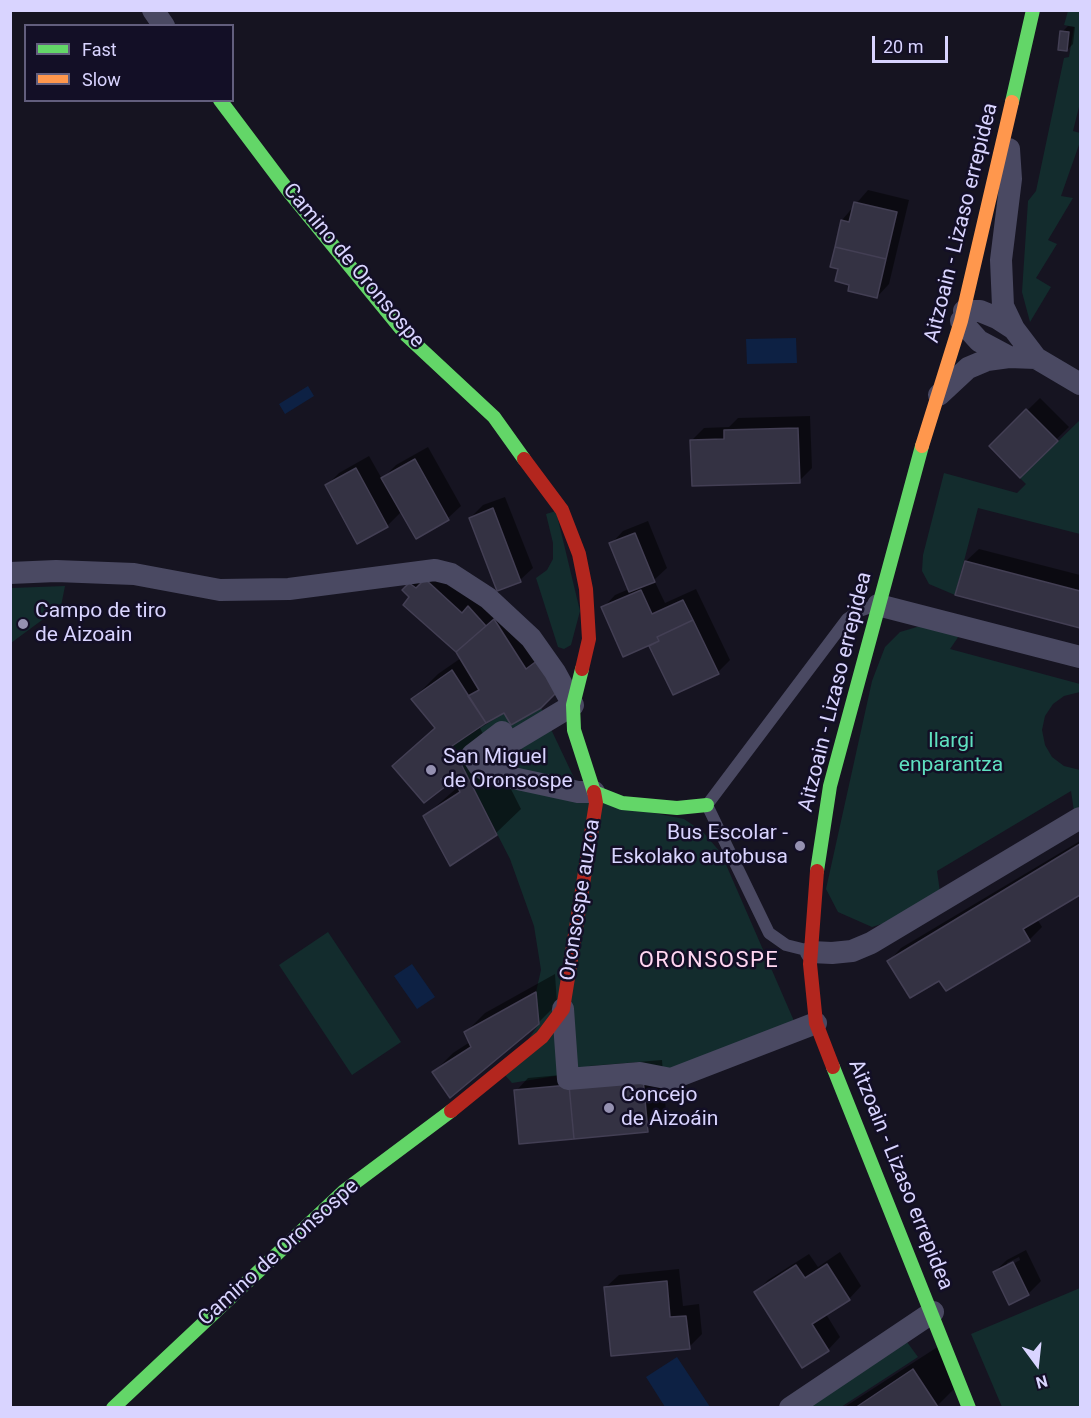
<!DOCTYPE html>
<meta charset="utf-8">
<style>
body{margin:0}
#map{position:relative;width:1091px;height:1418px;overflow:hidden;background:#161421;font-family:Roboto,sans-serif}
canvas{display:block}
.frame{position:absolute;inset:0;border:12px solid #d9d4ff;pointer-events:none}
.legend{position:absolute;left:24px;top:24px;width:210px;height:78px;box-sizing:border-box;background:#130f26;border:2px solid #625e7d;margin:0;padding:8px 10px;list-style:none;font-size:18px;color:#d9d4ff}
.legend li{display:flex;align-items:center;gap:12px;height:30px}
.legend b{width:30px;border:2px solid #625e7d}
.north{position:absolute;left:1007px;top:1334px;width:60px;height:60px;-webkit-text-stroke:4px #130f26;paint-order:stroke;rotate:165deg;font-size:16px;font-weight:700;line-height:24px;text-align:center;color:#d9d4ff}
.north::after{content:'';display:block;margin:auto;width:21px;height:27px;background:#d9d4ff;clip-path:polygon(50% 0,100% 100%,50% 72%,0 100%)}
.scale{position:absolute;left:872px;top:36px;width:76px;height:27px;box-sizing:border-box;border:3px solid #d9d4ff;border-top:0;padding-left:8px;font-size:18px;line-height:21px;white-space:nowrap;color:#d9d4ff;-webkit-text-stroke:4px #130f26;paint-order:stroke}
</style>
<div id="map">
<canvas width="1091" height="1418"></canvas>
<div class="frame"></div>
<ul class="legend">
<li><b style="height:8px;background:#63d668"></b>Fast</li>
<li><b style="height:8px;background:#ff974d"></b>Slow</li>
</ul>
<div class="north">N</div>
<div class="scale">20 m</div>
</div>
<script>
const g = document.querySelector('canvas').getContext('2d');
g.lineJoin = 'round';
function fill(path, color) {
  g.fillStyle = color;
  g.fill(path, 'evenodd');
}
function poly(rows) {
  const path = new Path2D();
  for (const r of rows) {
    path.moveTo(r[0], r[1]);
    for (let i = 2; i < r.length; i += 2) path.lineTo(r[i], r[i + 1]);
  }
  return path;
}
function trace(path, color, width, dash) {
  g.strokeStyle = color;
  g.lineWidth = width;
  g.lineCap = dash ? 'butt' : 'round';
  g.setLineDash(dash || []);
  g.stroke(path);
}
function write(font, color, halo, rows, align = 'center') {
  g.font = font + ' Roboto,sans-serif';
  g.lineWidth = 5;
  g.setLineDash([]);
  g.textBaseline = 'middle';
  g.strokeStyle = halo;
  g.fillStyle = color;
  for (const [text, x, y, turn = 0] of rows) {
    g.save();
    g.translate(x, y);
    g.rotate((+turn || 0) * Math.PI / 180);
    g.textAlign = isNaN(turn) ? turn : align;
    if (halo) g.strokeText(text, 0, 0);
    g.fillText(text, 0, 0);
    g.restore();
  }
}
fill(poly([
 [1068,11,1080,11,1080,103,1073,131,1080,133,1080,142,1061,196,1073,198,1048,240,1057,244,1036,278,1051,287,1030,322,1022,292,1028,201,1036,191,1064,58,1069,57,1074,27,1064,25],
 [1080,420,1080,534,978,508,955,595,929,584,922,571,923,555,944,473,1017,493,1026,484,1020,478],
 [556,511,580,611,571,645,564,649,558,647,536,578,547,570,553,559,553,543,546,514],
 [65,586,61,606,11,643,11,588],
 [927,624,961,633,950,649,1080,684,1080,692,1064,696,1053,704,1045,716,1042,730,1045,745,1052,757,1064,766,1080,770,1080,807,1074,811,1071,791,937,871,940,892,891,921,872,927,838,912,826,889,872,681,885,647,900,632],
 [541,708,584,799,684,819,703,832,721,853,794,1021,680,1070,580,1072,512,1083,504,1074,539,1024,536,992,541,970,534,926,510,859,452,746,504,713,511,725],
 [328,932,401,1042,352,1075,279,965],
 [1080,1288,1080,1407,1002,1407,971,1334],
 [907,1342,918,1357,841,1407,807,1408]
]), '#132c2d');
fill(poly([
 [796,338,797,363,747,364,746,339],
 [308,386,314,396,285,414,279,404],
 [412,964,435,997,417,1009,394,976],
 [677,1357,710,1407,665,1407,646,1377]
]), '#0d2144');
fill(poly([
 [1068,26,1075,27,1073,44,1067,50,1062,32],
 [868,190,909,200,889,284,877,297,851,284,842,220],
 [1040,398,1069,427,1020,475,991,446],
 [810,416,812,468,799,481,692,440,704,428,729,427,738,418],
 [428,447,461,506,448,518,416,537,402,511,387,526,358,542,327,485,339,473,369,456,382,479,396,465],
 [505,497,533,568,520,580,470,518,483,505],
 [648,521,667,568,654,580,665,603,696,589,730,660,718,672,673,693,650,644,603,608,615,595,629,589,611,544,623,531],
 [979,549,1080,575,1080,626,957,594,966,561],
 [423,571,481,595,539,657,504,711,479,726,521,809,496,833,425,816,459,786,454,775,445,785,394,766,435,727,413,699,438,674,461,658,404,590],
 [1080,841,1080,893,1037,919,1042,927,1029,940,940,978,889,961,901,948],
 [555,974,557,1004,538,1023,434,1072,453,1053,470,1042,466,1032,485,1013],
 [662,1060,666,1112,647,1130,516,1091,528,1078,583,1073,589,1066],
 [1026,1250,1041,1281,1029,1293,1009,1303,994,1272,1007,1260],
 [1019,1257,1020,1260,1007,1267,1007,1263],
 [840,1252,861,1286,849,1299,826,1314,840,1337,828,1350,756,1292,768,1280,809,1254,818,1267],
 [679,1269,683,1306,699,1304,702,1334,689,1347,606,1287,619,1275],
 [939,1346,962,1381,937,1406,843,1408]
]), '#0007');
const building = poly([
 [1060,31,1069,32,1067,51,1058,50,1060,31],
 [854,202,897,212,886,259,835,247,841,220,849,222,854,202],
 [835,247,886,259,877,298,848,291,849,285,835,281,838,269,830,267,835,247],
 [1026,409,1058,441,1020,478,989,446,1026,409],
 [798,428,800,483,692,486,690,440,724,439,724,430,798,428],
 [415,459,449,520,416,539,381,478,415,459],
 [356,468,388,527,357,544,325,485,356,468],
 [493,508,521,582,497,591,469,518,493,508],
 [635,533,655,582,629,592,609,543,635,533],
 [965,561,1080,591,1080,628,955,595,965,561],
 [425,579,462,613,468,606,486,626,456,652,403,605,409,597,402,590,409,583,416,588,425,579],
 [641,590,652,614,683,600,693,620,657,637,659,641,623,657,601,607,641,590],
 [494,619,526,669,538,660,556,693,541,708,511,725,504,713,486,723,468,696,479,690,456,652,494,619],
 [693,620,719,674,673,695,649,646,659,641,657,637,693,620],
 [452,670,486,723,452,746,497,835,450,866,423,816,460,792,452,774,441,779,446,786,424,803,392,766,435,728,411,699,452,670],
 [1080,844,1080,895,1023,929,1030,941,946,991,939,981,910,998,887,961,1080,844],
 [536,992,539,1024,450,1098,432,1072,471,1047,464,1032,536,992],
 [643,1078,648,1132,574,1139,569,1085,643,1078],
 [569,1085,574,1139,519,1144,514,1090,569,1085],
 [1013,1262,1029,1295,1009,1305,993,1272,1013,1262],
 [827,1264,850,1300,812,1324,829,1351,802,1368,754,1292,796,1265,805,1278,827,1264],
 [667,1281,670,1317,686,1316,690,1349,611,1356,604,1287,667,1281],
 [913,1369,938,1407,855,1408,913,1369]
]);
fill(building, '#343243');
trace(building, '#433f54', 1.5);
trace(poly([
 [810,951,786,945,769,933,707,805,847,619,859,611,874,606]
]), '#4a4962', 12);
trace(poly([
 [153,10,164,26],
 [1009,149,1011,179,1001,260,1003,306,1014,329,1036,358,1080,384],
 [964,311,980,311,997,318,1014,329],
 [961,321,979,341,1009,357],
 [939,395,968,368,987,360,1009,357,1036,358],
 [10,573,56,571,134,574,220,590,289,589,435,570,451,574,488,598,531,638,555,672,573,705,508,744,502,732,472,755,479,766,490,773,578,792,594,792],
 [878,605,1080,657],
 [811,952,832,953,852,951,871,943,1080,818],
 [563,1009,568,1079,640,1073,671,1079,816,1023],
 [790,1408,933,1312]
]), '#4a4962', 22);
trace(poly([
 [220,100,290,193,407,336,494,417,524,459],
 [1012,102,1033,10],
 [582,669,573,705,574,730,594,792,622,803,677,808,707,805],
 [817,871,830,786,922,446],
 [833,1067,969,1408],
 [113,1408,344,1191,451,1111]
]), '#63d668', 14);
trace(poly([
 [922,446,961,321,1012,102]
]), '#ff974d', 14);
trace(poly([
 [524,459,562,510,579,554,586,589,589,639,582,669],
 [817,871,810,964,816,1023,833,1067],
 [451,1111,542,1037,563,1009,596,803,594,792]
]), '#b3261e', 14);
for (const [x, y, r, color] of [
 [23,624,6,"#9591b1"],
 [431,770,6,"#9591b1"],
 [800,846,6,"#9591b1"],
 [609,1108,6,"#9591b1"]
]) {
  const dot = new Path2D();
  dot.arc(x, y, r, 0, 2 * Math.PI);
  g.fillStyle = color;
  g.fill(dot);
  trace(dot, '#130f26', 2);
}
write('21px', '#d9d4ff', '#130f26', [
 ["Aitzoain - Lizaso errepidea",962,223,-76],
 ["Camino de Oronsospe",353,266,50],
 ["Aitzoain - Lizaso errepidea",836,692,-76],
 ["Oronsospe auzoa",581,900,-81],
 ["Aitzoain - Lizaso errepidea",900,1175,68],
 ["Camino de Oronsospe",279,1253,-42]
]);
write('21px', '#d9d4ff', '#130f26', [
 ["Campo de tiro",35,612],
 ["de Aizoain",35,636],
 ["San Miguel",443,758],
 ["de Oronsospe",443,782],
 ["Bus Escolar -",788,834,"right"],
 ["Eskolako autobusa",788,858,"right"],
 ["Concejo",621,1096],
 ["de Aizoáin",621,1120]
], 'left');
write('21px', '#5fe0c0', '#130f26', [
 ["Ilargi",951,742],
 ["enparantza",951,766]
]);
g.letterSpacing = '1.5px';
write('22px', '#ffd6f0', '#130f26', [
 ["ORONSOSPE",709,961]
]);
g.letterSpacing = '0px';
</script>
